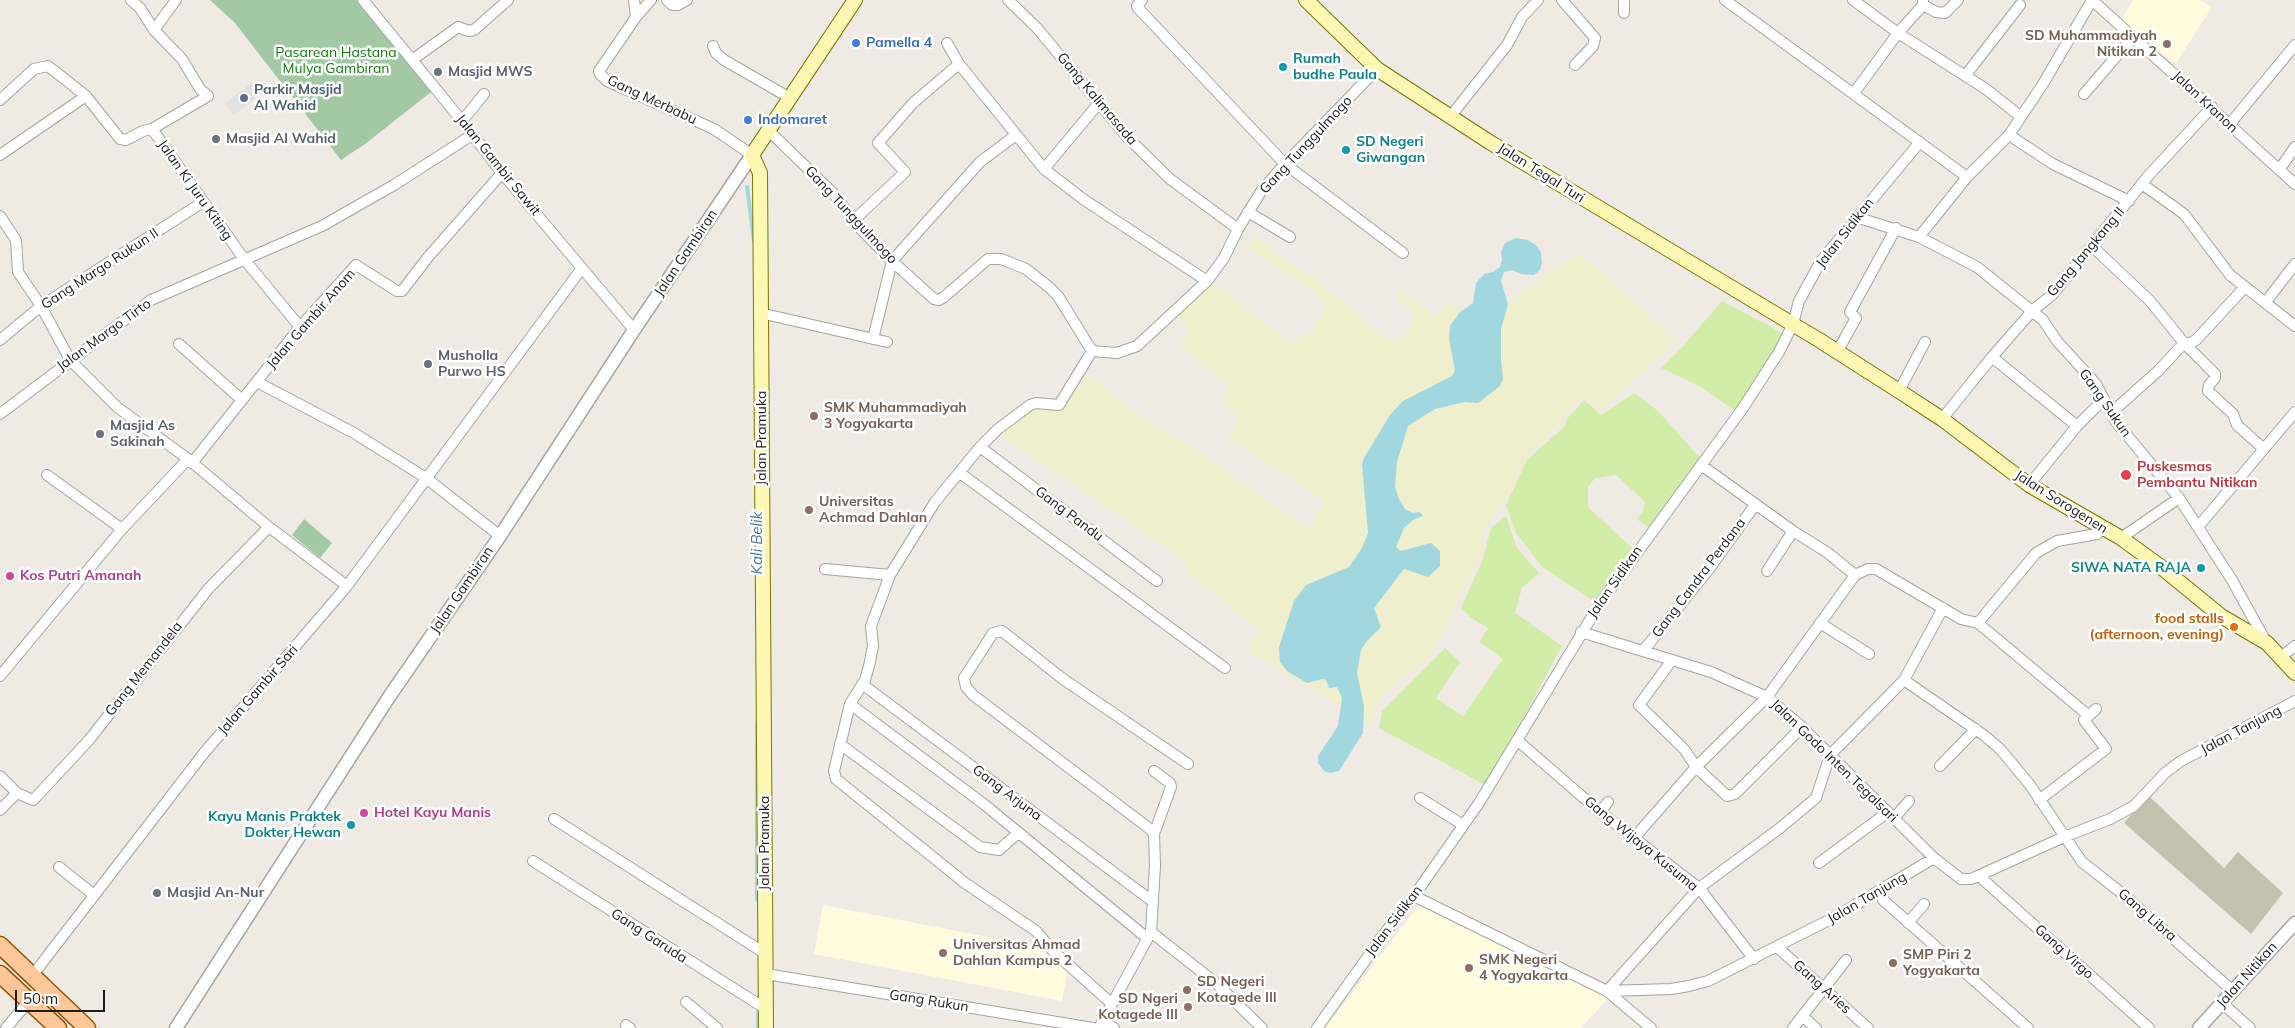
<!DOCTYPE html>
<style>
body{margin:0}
#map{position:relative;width:2295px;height:1028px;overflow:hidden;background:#efeae3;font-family:Mulish,sans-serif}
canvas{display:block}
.scale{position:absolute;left:15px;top:990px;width:90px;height:22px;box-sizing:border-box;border:2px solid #1d1d1d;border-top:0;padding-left:6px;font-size:15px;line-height:18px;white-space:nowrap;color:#1d1d1d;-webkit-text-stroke:4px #fff;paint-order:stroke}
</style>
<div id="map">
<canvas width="2295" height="1028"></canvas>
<div class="scale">50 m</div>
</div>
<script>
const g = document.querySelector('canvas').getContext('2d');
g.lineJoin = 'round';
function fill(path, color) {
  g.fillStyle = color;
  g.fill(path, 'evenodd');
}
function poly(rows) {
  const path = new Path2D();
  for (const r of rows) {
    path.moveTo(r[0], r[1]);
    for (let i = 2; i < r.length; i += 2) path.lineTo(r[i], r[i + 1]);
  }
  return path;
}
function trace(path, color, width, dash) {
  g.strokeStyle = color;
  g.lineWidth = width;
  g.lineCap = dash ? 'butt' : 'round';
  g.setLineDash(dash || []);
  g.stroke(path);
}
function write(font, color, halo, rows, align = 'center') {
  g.font = font + ' Mulish,sans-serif';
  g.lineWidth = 5;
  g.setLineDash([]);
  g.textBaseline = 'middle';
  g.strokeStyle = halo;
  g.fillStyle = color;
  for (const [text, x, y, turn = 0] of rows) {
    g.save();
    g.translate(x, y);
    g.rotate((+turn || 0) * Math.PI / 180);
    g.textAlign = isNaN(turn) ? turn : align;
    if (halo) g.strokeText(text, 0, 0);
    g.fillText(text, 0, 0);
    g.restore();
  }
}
fill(poly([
 [2133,0,2200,0,2212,7,2176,63,2118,25],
 [823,905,1071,953,1062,1001,814,954],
 [1419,905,1442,911,1613,993,1581,1028,1325,1028]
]), '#fffbdc');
fill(poly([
 [2148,795,2224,868,2238,852,2283,893,2251,934,2124,823]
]), '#c4c1ae');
fill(poly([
 [1255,235,1280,257,1312,276,1360,314,1372,330,1397,343,1416,316,1397,299,1399,289,1434,314,1449,302,1489,326,1517,296,1547,273,1580,253,1678,340,1600,411,1583,396,1564,414,1562,422,1525,459,1503,506,1494,514,1482,530,1483,548,1432,655,1386,692,1373,711,1374,726,1249,652,1258,630,1188,573,1184,560,998,435,1025,410,1036,408,1057,409,1066,405,1084,372,1148,421,1193,447,1308,529,1325,501,1228,437,1240,417,1221,401,1229,386,1180,345,1190,331,1177,315,1207,285,1215,283,1290,342,1309,333,1321,319,1326,305,1318,294,1247,248]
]), '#efeecd');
fill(poly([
 [1722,301,1786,335,1765,371,1735,411,1701,387,1661,368,1683,346],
 [1634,393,1658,411,1700,458,1649,528,1637,519,1643,511,1645,502,1616,475,1595,478,1588,487,1588,507,1632,548,1596,603,1542,567,1516,533,1506,505,1527,460,1565,426,1567,419,1584,400,1601,415],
 [1506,516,1517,548,1539,573,1522,588,1515,613,1562,646,1487,786,1379,728,1382,711,1445,648,1460,662,1436,698,1463,716,1503,659,1480,642,1488,628,1470,617,1461,608,1483,559,1491,528]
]), '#d0eca6');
fill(poly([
 [210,0,360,0,431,92,365,144,341,160,235,23],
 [304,519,332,543,320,558,292,535]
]), '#a3c9a4');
fill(poly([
 [254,81,264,92,234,115,225,104]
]), '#e1e1e1');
fill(poly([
 [1516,238,1528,240,1536,245,1541,252,1542,263,1540,270,1534,275,1521,274,1512,270,1504,272,1501,281,1508,304,1501,329,1501,360,1503,379,1500,386,1478,403,1465,402,1435,409,1408,426,1397,462,1395,487,1399,499,1405,509,1413,513,1420,512,1423,516,1413,520,1404,528,1396,547,1401,551,1431,543,1440,551,1440,566,1428,577,1404,569,1374,608,1381,627,1366,642,1361,650,1357,673,1364,706,1363,733,1339,771,1330,773,1324,771,1318,763,1318,756,1338,726,1342,698,1337,687,1329,688,1326,680,1323,679,1307,683,1287,671,1280,662,1279,647,1294,601,1306,585,1349,567,1362,548,1368,533,1362,465,1364,458,1390,415,1403,401,1452,376,1455,370,1449,339,1450,326,1460,312,1473,303,1476,283,1484,274,1493,272,1500,267,1502,260,1501,252,1505,243]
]), '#a1d8df');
trace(poly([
 [747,187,754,241],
 [757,722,757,900],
 [758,1028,758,1012]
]), '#a1d8df', 4);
const minor = poly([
 [131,0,140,8,154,30],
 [363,0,462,121,502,173,634,330],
 [634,0,636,17,599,71,600,74,607,81,714,129,752,155],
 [667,0,672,5,678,5,687,0],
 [1008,0,1037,28,1127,137,1170,179,1238,229],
 [1142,0,1137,6,1138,8,1285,164,1403,253],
 [1562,0,1595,38,1593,46,1575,65],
 [1725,0,1967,177],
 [1853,0,1898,33,1986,89,2021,117],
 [2092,0,2295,184],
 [1923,5,1936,12,1945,13,1958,0],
 [1624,13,1624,0],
 [636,17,651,0],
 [947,43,959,64,1044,169,1083,199,1207,281],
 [713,46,716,53,724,60,790,98],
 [412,60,458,27,469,31,474,30,508,0],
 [1965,76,2020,5],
 [1854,93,1898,33,1923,5,1923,0],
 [2084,94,2133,37],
 [0,100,34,69,48,66,86,96,120,139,126,140,143,131,152,129,208,96,200,89,182,59,154,30,176,0],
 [1450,117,1507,45,1522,17,1538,0],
 [462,121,484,94],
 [2229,125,2295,45],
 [152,129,244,259,300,327],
 [768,130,833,193,858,226,892,261,934,299,939,300,944,297,988,259,1001,259,1026,269,1049,287,1058,296,1092,351,1117,353,1137,346,1207,281,1224,258,1238,229,1262,190,1285,164,1377,69],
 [2009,135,2053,164,2129,201],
 [0,155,86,96],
 [1044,169,1099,103],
 [2279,170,2295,147],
 [2142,184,2184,214,2230,275,2295,326],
 [1248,212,1290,237],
 [0,216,16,240,18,272,41,306,70,360,117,407,188,459,269,527,347,586],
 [1856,217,1919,237,1977,267,2043,320,2057,341,2096,384,2116,422,2179,498,2232,580,2266,642],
 [853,221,905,172,878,143,913,103,959,64],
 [1919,237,1967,177,2009,135,2043,84,2092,0],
 [2092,246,2150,301,2184,343,2190,343,2196,340,2245,287],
 [2265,303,2295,264],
 [760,313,887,342],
 [873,339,892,261,980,162,1016,135],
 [0,340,41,306,203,202],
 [179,344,242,400],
 [1092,351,1059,405,1036,403,1030,405,998,429,980,447,935,502,890,575,871,626,873,646,869,666,865,680,850,704,834,771,836,779,965,883,1036,931,1053,951,1112,1004],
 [1837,352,1856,318,1850,312,1896,228],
 [1992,357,2077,426],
 [257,382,354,433,426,478,500,536],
 [1899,391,1925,342],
 [2111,413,2158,371,2184,343,2215,374,2215,378,2209,385,2208,391,2233,414,2237,425,2264,449],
 [0,414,151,300,322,226,394,185,472,135],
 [1942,419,1992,357,2033,310,2052,295,2149,175,2212,107],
 [980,447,1157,581],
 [192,463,300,327,356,265,397,291,402,291,429,256,502,173],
 [1701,465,1793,531,1828,553,1855,575],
 [960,473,1225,668],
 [47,475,122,529],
 [2029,485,2077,426,2104,399],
 [2198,527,2295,412],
 [2121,538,2179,498],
 [825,569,890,575],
 [1767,571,1793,531],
 [1820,623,1869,654],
 [1978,623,2088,715],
 [1581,632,1711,672,1767,697,1802,727,1934,858],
 [1643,651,1709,569,1755,505],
 [2279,658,2295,646],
 [1672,660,1639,705,1684,749,1696,767,1727,796,1735,794,1802,727],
 [0,676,122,529,188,459],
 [1904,680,1985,736,2001,750,2030,785,2082,862,2119,891,2233,991],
 [862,684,1152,901],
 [850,704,985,805,1147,938],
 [1517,740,1600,812,1699,888,1754,959],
 [840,744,980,847,999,850,1018,833],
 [1940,766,1976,729],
 [0,776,17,793,33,800,36,797,89,740,209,588,269,527],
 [1420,798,1463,825],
 [2039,800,2106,749,2084,720,2096,709],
 [0,810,17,793],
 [1600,812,1608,802],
 [1894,818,1909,801],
 [554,819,766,954],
 [1154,834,1171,787,1170,783,1154,771],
 [1634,838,1696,767,1767,697,1855,575,1868,569,1876,569,1961,619,1978,623,2036,553,2057,541,2097,534,2101,527],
 [533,861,766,1009],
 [1819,863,1888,812],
 [59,867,94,895],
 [1979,876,2149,1028],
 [1414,896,1607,991,1671,989,1689,986,1708,981,1835,917,1934,858,1961,879,1971,879,2064,837,2110,819,2134,806,2165,773,2181,761,2295,701],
 [1883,900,2028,1028],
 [1908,923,1924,904],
 [1151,932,1217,984,1262,1028],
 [1777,947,1868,1028],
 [766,974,1093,1028],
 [32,976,204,753,347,586,582,268],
 [686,1002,717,1028],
 [2222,1003,2250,1028],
 [1802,1016,1816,1028],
 [1103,1021,1114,1028],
 [626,1025,630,1028],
 [6,1028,29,1001],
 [1099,1028,1151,932,1155,866,1154,834,1150,829,973,695,966,687,964,678,993,633,1002,631,1063,679,1188,764],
 [1317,1028,1384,934,1414,896,1479,803,1599,605,1743,408,1779,352,1793,324,1799,301,1821,261,1920,142],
 [1651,1028,1607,991,1699,888,1780,828,1816,798,1830,755,1904,680,1943,608],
 [1793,1028,1846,960]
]);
const tertiary = poly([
 [176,1028,389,697,500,536,634,330,752,155],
 [2199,1028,2295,923]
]);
const secondary = poly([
 [1306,0,1377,69,1491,143,1819,340,1899,391,1942,419,2029,485,2121,538,2161,567,2221,616,2267,643,2295,673],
 [766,1028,760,173,752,155,855,0]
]);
const primary = poly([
 [0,945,87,1028],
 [0,974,58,1028]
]);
trace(minor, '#a4a4a4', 12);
trace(tertiary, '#a4a4a4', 15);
trace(secondary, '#797800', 16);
trace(primary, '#975400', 19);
trace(minor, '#fff', 10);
trace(tertiary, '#fff', 12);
trace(secondary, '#fcf8b4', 14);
trace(primary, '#ffc798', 16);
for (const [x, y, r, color] of [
 [856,43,5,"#3f7fe0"],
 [2167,44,5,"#8d6e63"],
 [1283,67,5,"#0f9aa8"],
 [438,72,5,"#6b7280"],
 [244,98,5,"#5c6f8a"],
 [748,120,5,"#3f7fe0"],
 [216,139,5,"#6b7280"],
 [1346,150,5,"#0f9aa8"],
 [428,364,5,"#6b7280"],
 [814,416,5,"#8d6e63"],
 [100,434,5,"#6b7280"],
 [2126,475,6,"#e0444e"],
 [809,510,5,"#8d6e63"],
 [2201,568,5,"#0f9aa8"],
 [10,576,5,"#d1479c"],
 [2234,627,5,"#e8710a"],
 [364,813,5,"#d1479c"],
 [351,825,5,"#0f9aa8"],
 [157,893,5,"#6b7280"],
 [943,953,5,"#8d6e63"],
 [1893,963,5,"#8d6e63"],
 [1469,968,5,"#8d6e63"],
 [1187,990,5,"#8d6e63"],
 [1188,1007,5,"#8d6e63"]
]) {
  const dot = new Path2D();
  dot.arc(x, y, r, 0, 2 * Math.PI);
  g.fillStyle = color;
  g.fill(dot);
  trace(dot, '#fff', 2);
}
write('bold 14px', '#785e54', '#fff', [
 ["SD Muhammadiyah",2157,36,"right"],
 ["Nitikan 2",2157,52,"right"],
 ["SMK Muhammadiyah",824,408],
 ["3 Yogyakarta",824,424],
 ["Universitas",819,502],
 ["Achmad Dahlan",819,518],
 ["Universitas Ahmad",953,945],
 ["Dahlan Kampus 2",953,961],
 ["SMP Piri 2",1903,955],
 ["Yogyakarta",1903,971],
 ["SMK Negeri",1479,960],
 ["4 Yogyakarta",1479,976],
 ["SD Negeri",1197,982],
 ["Kotagede III",1197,998],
 ["SD Ngeri",1178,999,"right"],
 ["Kotagede III",1178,1015,"right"]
], 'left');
write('bold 14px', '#366cbe', '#fff', [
 ["Pamella 4",866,43],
 ["Indomaret",758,120]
], 'left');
write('14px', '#0a8106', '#fff', [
 ["Pasarean Hastana",336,53],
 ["Mulya Gambiran",336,69]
]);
write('bold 14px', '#0d838f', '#fff', [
 ["Rumah",1293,59],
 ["budhe Paula",1293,75],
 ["SD Negeri",1356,142],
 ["Giwangan",1356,158],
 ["SIWA NATA RAJA",2191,568,"right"],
 ["Kayu Manis Praktek",341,817,"right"],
 ["Dokter Hewan",341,833,"right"]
], 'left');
write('bold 14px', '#5b616d', '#fff', [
 ["Masjid MWS",448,72],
 ["Masjid Al Wahid",226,139],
 ["Musholla",438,356],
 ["Purwo HS",438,372],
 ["Masjid As",110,426],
 ["Sakinah",110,442],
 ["Masjid An-Nur",167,893]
], 'left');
write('bold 14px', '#4e5e75', '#fff', [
 ["Parkir Masjid",254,90],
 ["Al Wahid",254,106]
], 'left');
write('14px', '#1d1d1d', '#fff', [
 ["Gang Kalimasada",1097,99,50],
 ["Gang Merbabu",652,100,25],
 ["Jalan Kranon",2205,102,43],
 ["Gang Tunggulmogo",1306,145,-47],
 ["Jalan Gambir Sawit",498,165,51],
 ["Jalan Tegal Turi",1541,173,32],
 ["Jalan Ki Juru Kiting",195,190,55],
 ["Gang Tunggulmogo",851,215,47],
 ["Jalan Sidikan",1845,233,-52],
 ["Gang Jangkang II",2086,252,-50],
 ["Jalan Gambiran",686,253,-56],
 ["Gang Margo Rukun II",100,269,-33],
 ["Jalan Gambir Anom",311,319,-49],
 ["Jalan Margo Tirto",104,335,-36],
 ["Gang Sukun",2105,403,55],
 ["Jalan Pramuka",762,438,-90],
 ["Jalan Sorogenen",2061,502,32],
 ["Gang Pandu",1069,514,37],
 ["Gang Candra Perdana",1699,578,-53],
 ["Jalan Sidikan",1615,582,-55],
 ["Jalan Gambiran",462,590,-56],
 ["Gang Memandela",144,669,-52],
 ["Jalan Gambir Sari",258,690,-49],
 ["Jalan Tanjung",2241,730,-28],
 ["Jalan Godo Inten Tegalsari",1834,761,44],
 ["Gang Arjuna",1007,793,37],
 ["Jalan Pramuka",765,843,-90],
 ["Gang Wijaya Kusuma",1641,844,39],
 ["Jalan Tanjung",1867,898,-30],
 ["Gang Libra",2147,915,41],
 ["Jalan Sidikan",1394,921,-53],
 ["Gang Garuda",649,936,33],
 ["Gang Virgo",2064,952,42],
 ["Jalan Nitikan",2247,975,-48],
 ["Gang Aries",1822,987,42],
 ["Gang Rukun",929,1001,9]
]);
write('bold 14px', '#be3a42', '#fff', [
 ["Puskesmas",2137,467],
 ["Pembantu Nitikan",2137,483]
], 'left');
write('bold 14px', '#b23c85', '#fff', [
 ["Kos Putri Amanah",20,576],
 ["Hotel Kayu Manis",374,813]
], 'left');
write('bold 14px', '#c56008', '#fff', [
 ["food stalls",2224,619],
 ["(afternoon, evening)",2224,635]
], 'right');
write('italic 15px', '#417ca1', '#fff', [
 ["Kali Belik",757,543,-90]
]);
</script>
